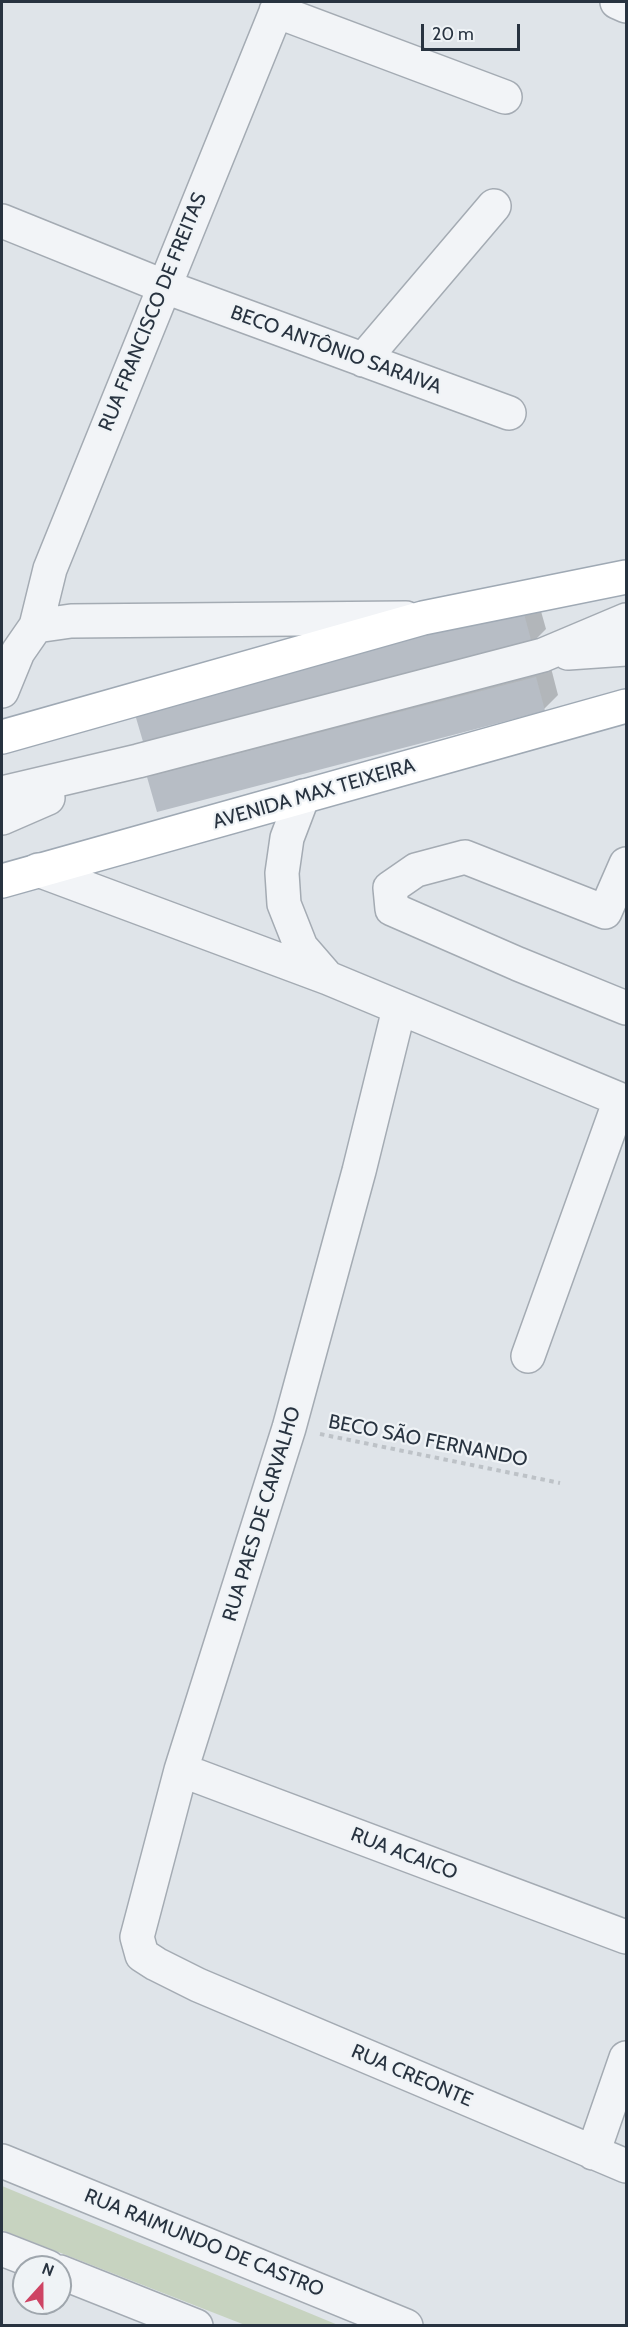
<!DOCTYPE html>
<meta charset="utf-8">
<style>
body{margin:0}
#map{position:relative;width:628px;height:2327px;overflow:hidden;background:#dfe4e9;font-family:Cabin,sans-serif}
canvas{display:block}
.frame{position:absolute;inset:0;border:3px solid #283340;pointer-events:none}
.north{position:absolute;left:12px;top:2255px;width:60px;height:60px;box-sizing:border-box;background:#eff3f6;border:2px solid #9fa6ad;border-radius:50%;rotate:21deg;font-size:16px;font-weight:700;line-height:24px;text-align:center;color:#283340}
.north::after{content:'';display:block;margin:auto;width:21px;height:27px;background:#ce4464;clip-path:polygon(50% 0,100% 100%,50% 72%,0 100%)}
.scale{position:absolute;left:421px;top:24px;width:99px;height:27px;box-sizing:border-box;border:3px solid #283340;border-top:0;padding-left:8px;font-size:18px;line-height:21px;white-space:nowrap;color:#283340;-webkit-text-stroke:4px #eff3f6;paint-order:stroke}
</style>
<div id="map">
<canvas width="628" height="2327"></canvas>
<div class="frame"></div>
<div class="north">N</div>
<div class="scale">20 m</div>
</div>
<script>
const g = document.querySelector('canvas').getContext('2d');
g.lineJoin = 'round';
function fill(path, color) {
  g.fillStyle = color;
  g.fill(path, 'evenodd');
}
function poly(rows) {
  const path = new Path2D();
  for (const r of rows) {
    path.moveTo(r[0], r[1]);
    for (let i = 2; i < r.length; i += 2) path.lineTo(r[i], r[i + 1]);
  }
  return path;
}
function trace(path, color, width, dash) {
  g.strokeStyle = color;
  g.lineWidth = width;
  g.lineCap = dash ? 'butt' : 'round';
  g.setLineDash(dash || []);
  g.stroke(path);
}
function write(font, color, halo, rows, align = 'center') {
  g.font = font + ' Cabin,sans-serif';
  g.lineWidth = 4.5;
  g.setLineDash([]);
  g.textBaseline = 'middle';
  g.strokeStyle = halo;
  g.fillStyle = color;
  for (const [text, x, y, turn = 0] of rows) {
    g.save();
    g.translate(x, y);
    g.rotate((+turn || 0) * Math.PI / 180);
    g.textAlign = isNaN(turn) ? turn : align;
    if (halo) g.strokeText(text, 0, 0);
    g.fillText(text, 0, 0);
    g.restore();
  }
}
fill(poly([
 [2,2186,338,2325,245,2325,2,2230]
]), '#c7d3c0');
fill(poly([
 [537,597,546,629,532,643,136,711],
 [550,664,558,695,544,709,149,778,163,764]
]), '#0003');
fill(poly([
 [523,610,532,644,144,745,134,711],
 [536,677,545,711,157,812,147,777]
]), '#b7bdc5');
const minor = poly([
 [617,2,626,6],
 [276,11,505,97],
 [2,221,163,286,509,413],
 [363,360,494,206],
 [36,626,71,621,406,618],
 [568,653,626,649],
 [2,691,18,652,36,626,50,569,280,2],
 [2,793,138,761,543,655,626,620],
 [303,796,287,838,282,873,284,904,301,947,327,977],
 [2,818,48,798],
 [626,864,605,912,465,857,416,870,390,888,392,909,518,964,626,1008],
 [38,870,328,978,626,1102],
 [399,1009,359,1171,289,1428,181,1770,137,1937,142,1955,156,1964,198,1985,626,2166],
 [528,1356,620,1100],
 [181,1770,626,1937],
 [593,2153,626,2058],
 [2,2161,406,2326],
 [2,2249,48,2267],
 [60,2272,196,2326]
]);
const major = poly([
 [2,737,423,618,626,577],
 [2,881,626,706]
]);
trace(minor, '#a4abb3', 36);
trace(major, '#9fa9b4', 36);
trace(poly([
 [320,1434,560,1483]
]), '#bdc2c7', 4, [4.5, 4.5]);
trace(minor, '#f2f4f7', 33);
trace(major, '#fff', 33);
write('20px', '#283340', '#eff3f6', [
 ["RUA FRANCISCO DE FREITAS",153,312,-68],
 ["BECO ANTÔNIO SARAIVA",336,350,20],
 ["AVENIDA MAX TEIXEIRA",314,794,-16],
 ["BECO SÃO FERNANDO",428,1441,11],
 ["RUA PAES DE CARVALHO",262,1514,-73],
 ["RUA ACAICO",404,1854,21],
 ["RUA CREONTE",412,2076,23],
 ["RUA RAIMUNDO DE CASTRO",204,2243,22]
]);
</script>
